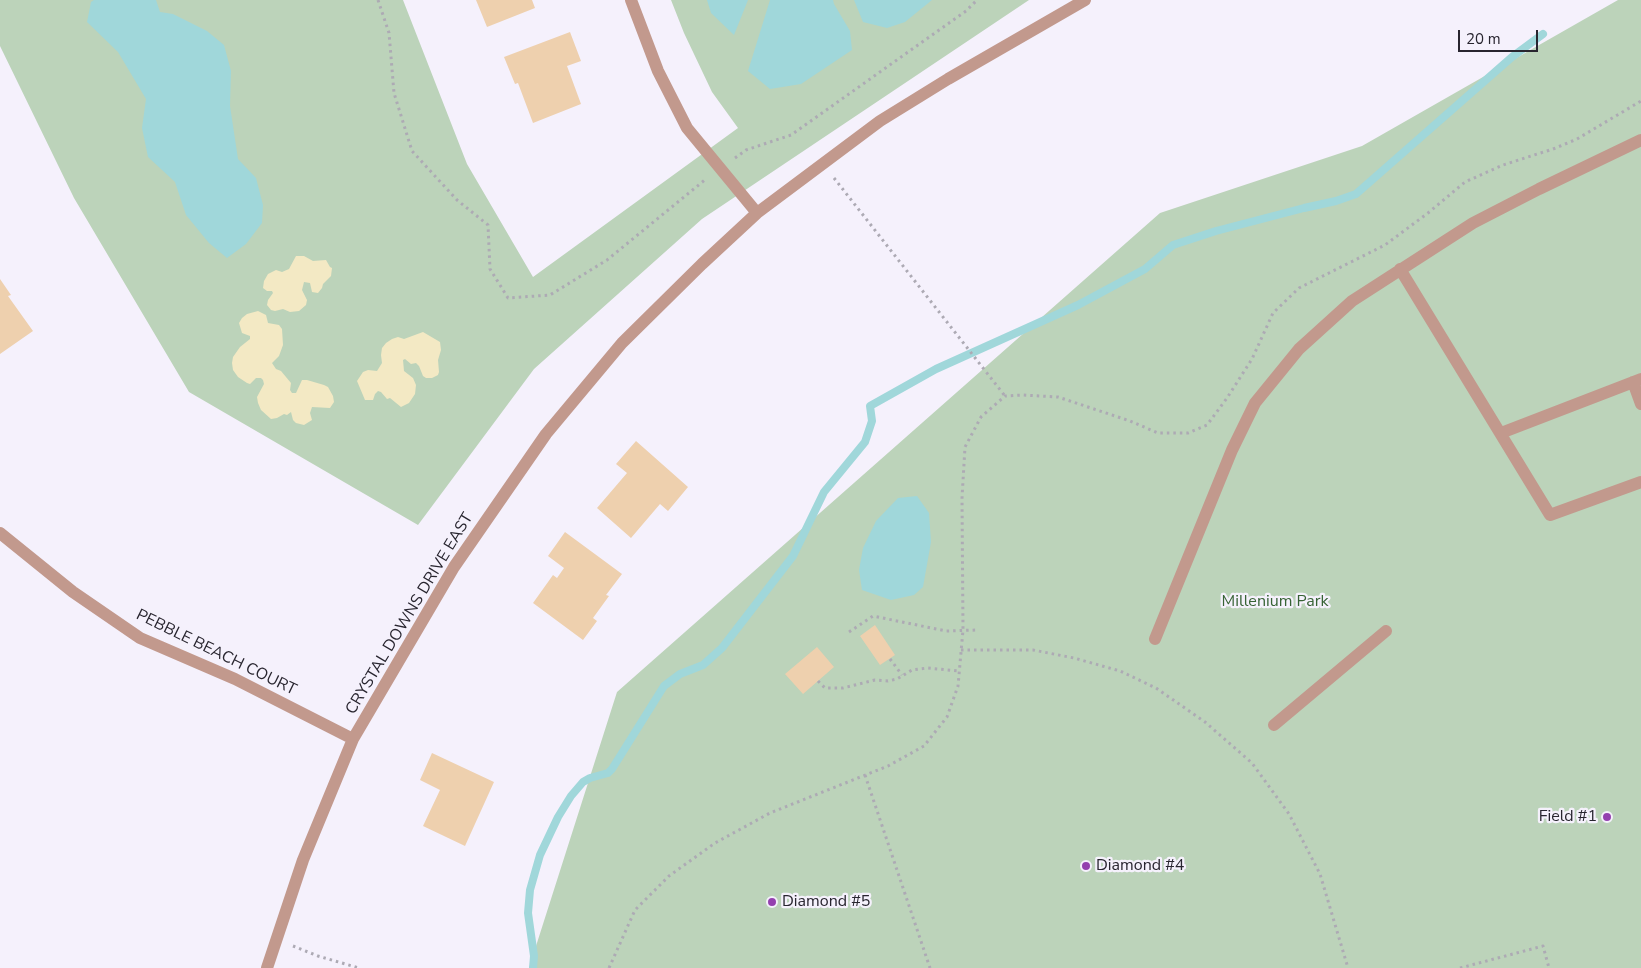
<!DOCTYPE html>
<style>
body{margin:0}
#map{position:relative;width:1641px;height:968px;overflow:hidden;background:#f5f1fc;font-family:"Nunito Sans",sans-serif}
canvas{display:block}
.scale{position:absolute;left:1458px;top:30px;width:80px;height:22px;box-sizing:border-box;border:2px solid #28252f;border-top:0;padding-left:6px;font-size:15px;line-height:18px;white-space:nowrap;color:#28252f;-webkit-text-stroke:4px #f5f1fc;paint-order:stroke}
</style>
<div id="map">
<canvas width="1641" height="968"></canvas>
<div class="scale">20 m</div>
</div>
<script>
const g = document.querySelector('canvas').getContext('2d');
g.lineJoin = 'round';
function fill(path, color) {
  g.fillStyle = color;
  g.fill(path, 'evenodd');
}
function poly(rows) {
  const path = new Path2D();
  for (const r of rows) {
    path.moveTo(r[0], r[1]);
    for (let i = 2; i < r.length; i += 2) path.lineTo(r[i], r[i + 1]);
  }
  return path;
}
function trace(path, color, width, dash) {
  g.strokeStyle = color;
  g.lineWidth = width;
  g.lineCap = dash ? 'butt' : 'round';
  g.setLineDash(dash || []);
  g.stroke(path);
}
function write(font, color, halo, rows, align = 'center') {
  g.font = font + ' "Nunito Sans",sans-serif';
  g.lineWidth = 4.5;
  g.setLineDash([]);
  g.textBaseline = 'middle';
  g.strokeStyle = halo;
  g.fillStyle = color;
  for (const [text, x, y, turn = 0] of rows) {
    g.save();
    g.translate(x, y);
    g.rotate((+turn || 0) * Math.PI / 180);
    g.textAlign = isNaN(turn) ? turn : align;
    if (halo) g.strokeText(text, 0, 0);
    g.fillText(text, 0, 0);
    g.restore();
  }
}
fill(poly([
 [0,0,403,0,467,164,533,277,738,128,712,92,684,33,671,0,1029,0,702,219,534,369,418,525,189,392,74,198,0,46],
 [1618,0,1641,0,1641,968,529,968,617,692,1160,213,1362,146]
]), '#bcd3ba');
fill(poly([
 [296,256,304,256,313,261,326,260,330,267,332,268,331,276,323,284,322,288,318,293,312,292,310,283,304,282,302,290,307,300,306,305,299,311,290,312,283,309,275,311,271,310,267,305,268,300,273,293,272,291,267,291,263,288,264,281,268,274,276,270,282,272,289,269],
 [258,311,266,315,268,323,279,325,282,329,283,345,279,356,272,363,276,369,281,371,291,383,290,390,292,393,296,393,302,380,307,380,324,385,328,387,333,396,334,402,330,408,312,407,310,413,312,420,304,425,296,423,293,420,291,412,287,415,284,414,277,418,271,419,261,410,258,403,257,397,264,384,263,380,261,378,256,378,250,384,247,383,238,377,233,370,232,363,233,357,240,347,250,339,250,336,242,333,239,323,242,318,247,314],
 [423,332,440,342,441,350,438,360,439,372,438,375,432,378,426,378,423,376,419,366,416,363,411,364,405,359,403,360,404,371,413,378,416,385,415,394,409,403,401,407,390,398,387,399,381,392,378,391,375,394,373,400,365,400,357,381,363,372,368,370,377,371,382,363,381,355,382,348,386,343,392,339,398,337,404,339]
]), '#f3e9c4');
fill(poly([
 [94,0,156,0,160,12,173,14,207,31,224,45,231,71,230,106,238,159,256,178,263,205,262,223,246,244,227,258,209,243,186,215,175,182,148,157,142,128,146,99,118,52,87,22,91,2],
 [707,0,748,0,734,35,711,13],
 [770,0,833,0,834,4,850,31,852,50,801,84,770,89,748,71],
 [854,0,932,0,905,22,887,28,863,22],
 [917,496,929,513,931,542,923,587,914,595,891,600,862,590,859,570,863,548,876,521,898,498]
]), '#a0d7da');
trace(poly([
 [533,968,534,956,528,913,530,890,540,855,558,817,571,796,583,782,590,778,608,773,612,769,664,686,680,674,703,665,722,648,793,556,824,492,865,442,872,421,870,406,936,369,1078,305,1145,269,1173,245,1216,231,1304,208,1336,201,1356,194,1512,57,1543,34]
]), '#a0d7da', 8);
fill(poly([
 [476,0,532,0,535,8,487,27],
 [570,32,581,61,567,66,581,104,533,123,518,83,515,84,504,57],
 [0,279,11,295,8,296,33,331,0,354],
 [636,441,688,487,668,511,660,504,631,538,597,508,627,473,616,464],
 [565,532,622,574,606,595,609,596,593,618,597,621,583,640,533,603,553,575,557,578,564,568,548,556],
 [875,625,895,655,880,665,860,636],
 [817,647,834,667,803,694,785,674],
 [432,753,494,782,465,846,423,826,440,790,420,780]
]), '#eed0ae');
trace(poly([
 [378,0,389,33,394,93,412,151,457,200,488,225,490,269,508,298,550,295,607,260,706,179],
 [735,158,746,150,791,135,966,11,977,0],
 [834,178,1005,396],
 [849,632,873,616,946,631,977,630],
 [961,650,1033,650,1074,658,1120,671,1156,688,1205,722,1252,763,1289,814,1320,874,1348,968],
 [890,659,902,675],
 [818,681,825,688,843,688,875,680,888,681,897,679,912,670,927,668,959,671],
 [865,775,930,968],
 [293,946,318,956,359,968],
 [609,968,635,910,669,876,715,843,770,813,888,766,924,746,947,717,958,686,963,630,962,498,965,447,981,417,1005,396,1023,395,1058,397,1130,421,1158,433,1188,433,1207,425,1227,398,1252,359,1273,313,1299,288,1385,245,1428,213,1465,182,1503,165,1553,149,1577,139,1641,101],
 [1460,968,1543,946,1549,968]
]), '#adaab4', 3, [2.5, 4]);
trace(poly([
 [631,0,658,71,687,128,757,213],
 [1400,269,1550,515,1641,482],
 [1633,382,1641,404],
 [1501,433,1641,379],
 [0,533,73,592,140,638,235,679,353,739],
 [1155,639,1232,450,1255,403,1299,349,1352,301,1473,223,1539,189,1641,140],
 [1274,725,1386,631],
 [267,968,303,860,353,739,454,567,546,434,622,343,702,264,757,213,880,121,948,79,1085,0]
]), '#c2998d', 12);
for (const [x, y, r, color] of [
 [1607,817,5,"#9440af"],
 [1086,866,5,"#9440af"],
 [772,902,5,"#9440af"]
]) {
  const dot = new Path2D();
  dot.arc(x, y, r, 0, 2 * Math.PI);
  g.fillStyle = color;
  g.fill(dot);
  trace(dot, '#f5f1fc', 2);
}
write('16px', '#376335', '#f5f1fc', [
 ["Millenium Park",1275,602]
]);
write('16px', '#28252f', '#f5f1fc', [
 ["CRYSTAL DOWNS DRIVE EAST",410,614,-59],
 ["PEBBLE BEACH COURT",216,653,26]
]);
write('16px', '#28252f', '#f5f1fc', [
 ["Field #1",1597,817,"right"],
 ["Diamond #4",1096,866],
 ["Diamond #5",782,902]
], 'left');
</script>
